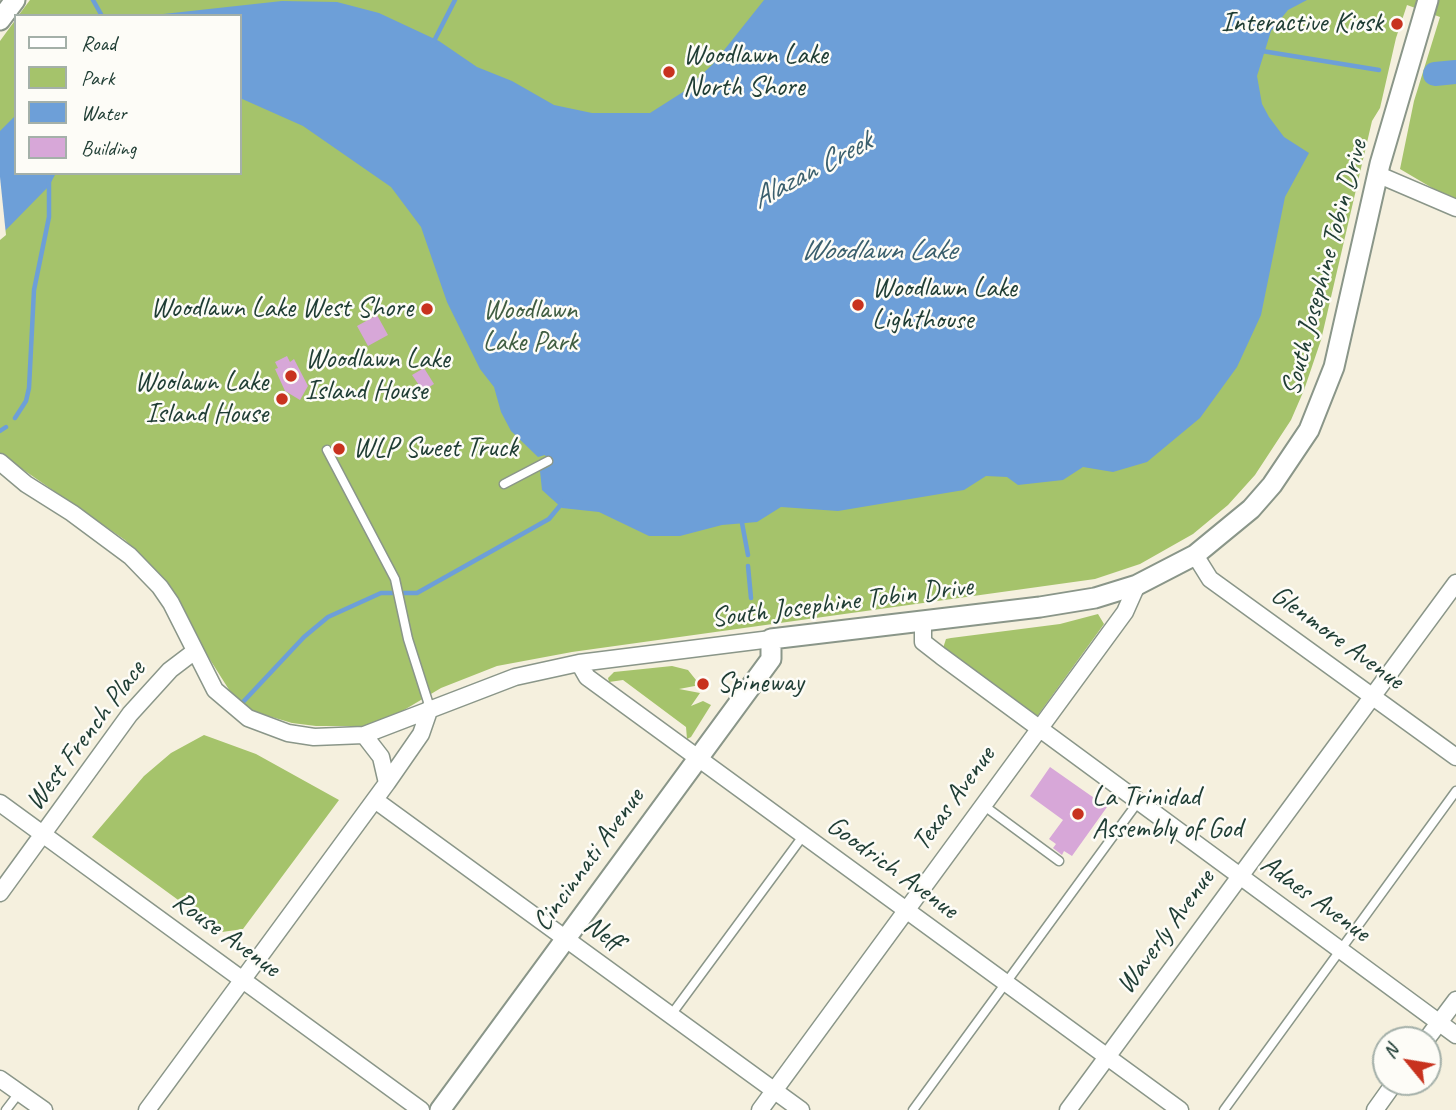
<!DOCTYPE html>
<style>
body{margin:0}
#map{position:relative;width:1456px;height:1110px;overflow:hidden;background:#f5f0de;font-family:Caveat,sans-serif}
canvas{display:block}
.legend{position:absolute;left:14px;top:14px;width:228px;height:161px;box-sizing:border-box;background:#fdfcf7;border:2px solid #a4b0a9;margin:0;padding:9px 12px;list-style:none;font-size:21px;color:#1f3d34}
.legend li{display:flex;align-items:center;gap:14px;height:35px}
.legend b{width:35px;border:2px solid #a4b0a9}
.north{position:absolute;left:1372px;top:1026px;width:70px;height:70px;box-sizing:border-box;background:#fdfcf7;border:2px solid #a4b0a9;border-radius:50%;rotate:300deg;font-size:19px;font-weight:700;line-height:28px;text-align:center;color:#1f3d34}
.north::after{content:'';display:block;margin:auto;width:24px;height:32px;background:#c8321e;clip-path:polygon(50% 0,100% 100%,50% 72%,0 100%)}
</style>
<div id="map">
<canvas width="1456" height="1110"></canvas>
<ul class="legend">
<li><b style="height:9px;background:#fff"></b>Road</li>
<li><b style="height:19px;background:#a5c36b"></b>Park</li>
<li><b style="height:19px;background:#6d9fd8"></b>Water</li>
<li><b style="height:19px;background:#d7a7d8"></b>Building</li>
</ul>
<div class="north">N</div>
</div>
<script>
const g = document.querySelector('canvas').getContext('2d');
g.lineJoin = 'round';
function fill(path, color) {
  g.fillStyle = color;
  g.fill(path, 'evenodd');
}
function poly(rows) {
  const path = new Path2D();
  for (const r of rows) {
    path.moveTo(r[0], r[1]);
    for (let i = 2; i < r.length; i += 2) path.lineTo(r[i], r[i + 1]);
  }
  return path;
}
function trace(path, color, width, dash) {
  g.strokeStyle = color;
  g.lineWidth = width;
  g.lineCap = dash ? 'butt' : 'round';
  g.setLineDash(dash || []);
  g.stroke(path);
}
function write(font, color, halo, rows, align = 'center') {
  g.font = font + ' Caveat,sans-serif';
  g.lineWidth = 5;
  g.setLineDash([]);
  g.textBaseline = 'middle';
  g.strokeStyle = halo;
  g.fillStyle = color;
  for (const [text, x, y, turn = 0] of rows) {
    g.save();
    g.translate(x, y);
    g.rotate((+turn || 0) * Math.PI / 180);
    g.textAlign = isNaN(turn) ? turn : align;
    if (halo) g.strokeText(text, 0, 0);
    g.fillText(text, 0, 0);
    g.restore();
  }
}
fill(poly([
 [30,0,1456,0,1456,202,1400,169,1414,101,1440,17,1407,5,1396,38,1380,108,1372,121,1321,340,1304,390,1291,420,1255,475,1228,505,1193,534,1140,564,1095,579,572,652,497,666,441,688,399,713,366,726,316,726,292,723,255,712,233,696,202,647,171,587,125,540,12,462,0,470,0,41,16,19,16,173,240,173,240,16,18,16],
 [1098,614,1104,624,1038,715,1034,716,943,648,946,639,951,638,1060,624],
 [672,666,688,670,700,685,679,689,700,693,691,706,703,701,711,705,691,737,687,739,686,727,623,680,609,682,608,678,614,672],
 [204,735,256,754,339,800,243,929,222,932,92,837,144,776,171,753]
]), '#a5c36b');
fill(poly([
 [764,0,1307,0,1288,10,1271,31,1257,76,1262,104,1269,117,1284,137,1309,153,1285,197,1261,315,1237,367,1200,418,1147,462,1113,472,1083,467,1063,480,1018,485,1007,477,986,476,964,490,838,511,781,507,757,522,722,525,680,536,649,536,599,512,562,508,542,490,540,471,550,466,545,455,538,457,511,431,501,412,494,387,480,369,447,302,421,227,391,187,303,126,240,98,240,16,145,16,282,1,337,2,379,13,439,41,477,67,512,81,554,105,592,113,650,113,683,92,713,64],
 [16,115,16,173,56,173,49,186,0,236,0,131]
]), '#6d9fd8');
fill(poly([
 [0,177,6,235,0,240]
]), '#f5f0de');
trace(poly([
 [93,0,102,16],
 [433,43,455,0],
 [1262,51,1379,70],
 [15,418,26,401,29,388,34,290,49,217,49,173],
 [0,431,6,427],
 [742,523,748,555],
 [748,566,751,598],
 [243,702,304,637,328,617,381,593,417,593,549,519,563,502]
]), '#6d9fd8', 4.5);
trace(poly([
 [1435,74,1456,72]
]), '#6d9fd8', 24);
fill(poly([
 [377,315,388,335,368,346,357,326],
 [287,356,290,362,294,359,308,386,300,400,285,391,275,369,278,368,275,362],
 [424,368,434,384,423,391,412,375],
 [1050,767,1107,807,1072,856,1064,851,1062,855,1053,848,1056,844,1049,839,1063,820,1030,796]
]), '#d7a7d8');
const service = poly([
 [327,450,395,579,408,639,430,708],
 [504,484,548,461],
 [983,805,1059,861],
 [671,1015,803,836],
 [6,1110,19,1093],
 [913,1110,1138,802],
 [1224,1110,1456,791]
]);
const minor = poly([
 [1379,175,1456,208],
 [0,462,26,484,72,513,130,556,160,587,171,603,215,690,248,718,288,733,314,737,364,735,515,677,579,663,771,639],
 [1195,555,1210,579,1456,757],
 [923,623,923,642,941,656,1456,1035],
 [579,663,587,677,1180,1110],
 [364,735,381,757,387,783],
 [375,800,801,1110],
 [0,803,421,1110],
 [0,893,130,714,170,670,195,651],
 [1426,1040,1456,1000],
 [0,1079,44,1110],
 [147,1110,387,783,421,734,430,708],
 [760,1110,1125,612,1137,585],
 [1068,1110,1456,583],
 [1375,1110,1395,1082]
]);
const tertiary = poly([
 [0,20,15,0],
 [440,1110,771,659,771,639,1040,607,1095,598,1137,585,1195,555,1251,509,1272,485,1309,430,1334,367,1380,164,1428,0]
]);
trace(service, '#8a9689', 11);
trace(minor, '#8a9689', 19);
trace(tertiary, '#8a9689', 23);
trace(service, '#fff', 8);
trace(minor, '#fff', 16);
trace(tertiary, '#fff', 19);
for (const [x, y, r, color] of [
 [1397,24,7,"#c8321e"],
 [669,72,7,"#c8321e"],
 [858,305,7,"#c8321e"],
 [427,309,7,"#c8321e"],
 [291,376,7,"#c8321e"],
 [282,399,7,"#c8321e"],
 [339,449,7,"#c8321e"],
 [703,684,7,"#c8321e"],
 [1078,814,7,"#c8321e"]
]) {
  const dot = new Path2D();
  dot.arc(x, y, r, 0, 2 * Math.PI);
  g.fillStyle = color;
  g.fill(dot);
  trace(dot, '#fdfcf7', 2.5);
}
write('28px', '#1f3d34', '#fdfcf7', [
 ["Interactive Kiosk",1383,24,"right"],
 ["Woodlawn Lake",683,56],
 ["North Shore",683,88],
 ["Woodlawn Lake",872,289],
 ["Lighthouse",872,321],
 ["Woodlawn Lake West Shore",413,309,"right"],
 ["Woodlawn Lake",305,360],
 ["Island House",305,392],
 ["Woolawn Lake",268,383,"right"],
 ["Island House",268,415,"right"],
 ["WLP Sweet Truck",353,449],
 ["Spineway",717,684],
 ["La Trinidad",1092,798],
 ["Assembly of God",1092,830]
], 'left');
write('28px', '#1f3d34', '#fdfcf7', [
 ["South Josephine Tobin Drive",1325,268,-75],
 ["South Josephine Tobin Drive",842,603,-7],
 ["Glenmore Avenue",1337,638,36],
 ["West French Place",86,736,-53],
 ["Texas Avenue",954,799,-54],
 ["Cincinnati Avenue",589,860,-54],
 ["Goodrich Avenue",892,868,36],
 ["Adaes Avenue",1315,899,36],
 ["Waverly Avenue",1166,932,-54],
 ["Neff",603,934,36],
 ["Rouse Avenue",226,935,36]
]);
write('28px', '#405e42', '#fdfcf7', [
 ["Woodlawn",530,311],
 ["Lake Park",530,343]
]);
write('italic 30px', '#3a5f6d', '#fdfcf7', [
 ["Alazan Creek",812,171,-28],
 ["Woodlawn Lake",878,251]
]);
</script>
